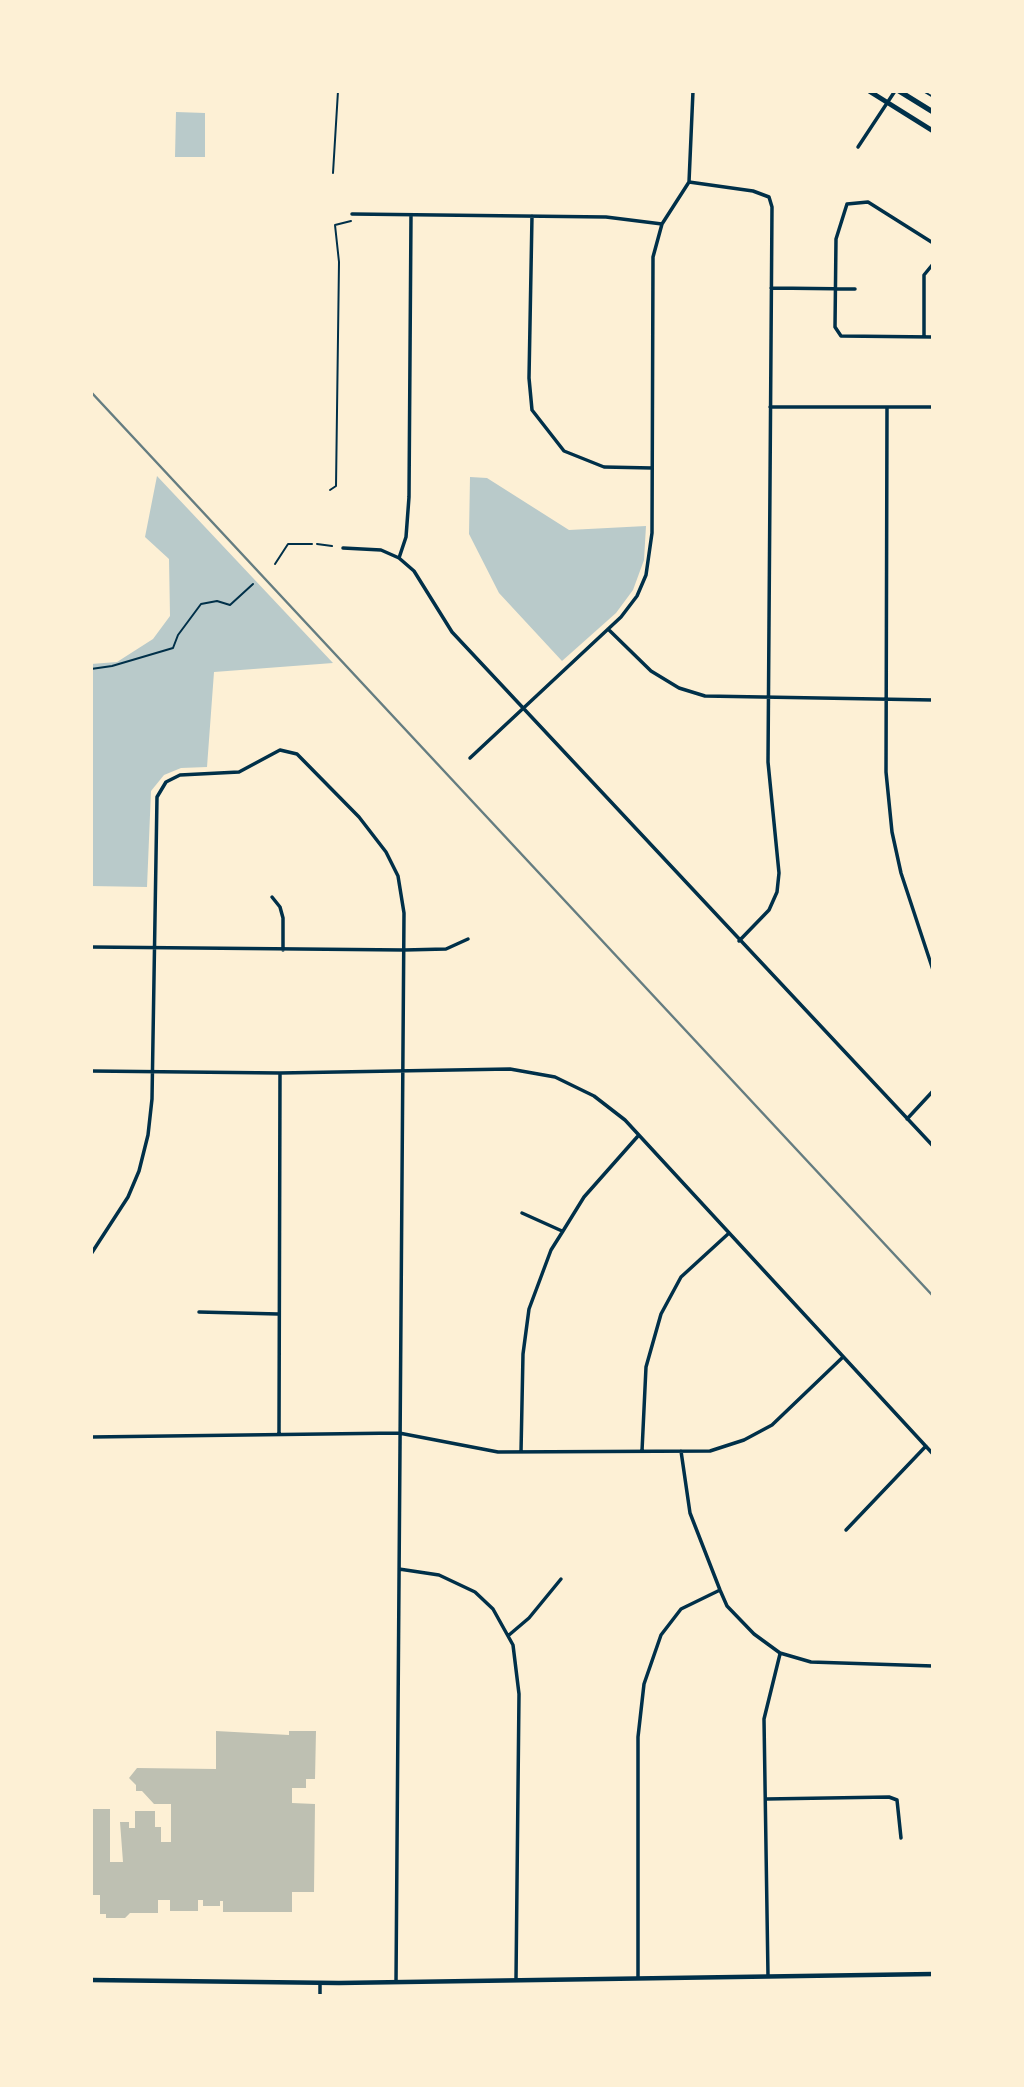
<!DOCTYPE html>
<style>
body{margin:0}
#map{position:relative;width:1024px;height:2087px;overflow:hidden;background:#fdf0d5;font-family:Helvetica,sans-serif}
canvas{display:block}
.frame{position:absolute;inset:0;border:93px solid #fdf0d5;pointer-events:none}
</style>
<div id="map">
<canvas width="1024" height="2087"></canvas>
<div class="frame"></div>
</div>
<script>
const g = document.querySelector('canvas').getContext('2d');
g.lineJoin = 'round';
function fill(path, color) {
  g.fillStyle = color;
  g.fill(path, 'evenodd');
}
function poly(rows) {
  const path = new Path2D();
  for (const r of rows) {
    path.moveTo(r[0], r[1]);
    for (let i = 2; i < r.length; i += 2) path.lineTo(r[i], r[i + 1]);
  }
  return path;
}
function trace(path, color, width, dash) {
  g.strokeStyle = color;
  g.lineWidth = width;
  g.lineCap = dash ? 'butt' : 'round';
  g.setLineDash(dash || []);
  g.stroke(path);
}
fill(poly([
 [176,112,205,113,205,157,175,157],
 [157,476,333,663,214,672,207,767,181,768,164,775,151,791,147,887,91,886,91,664,117,662,153,639,170,616,169,559,145,537],
 [470,477,487,478,569,530,646,526,644,560,633,590,616,613,562,661,499,593,469,534]
]), '#b9caca');
fill(poly([
 [216,1731,289,1735,289,1731,316,1731,315,1779,306,1779,306,1788,292,1788,292,1803,315,1804,314,1892,292,1892,292,1912,223,1912,223,1901,220,1901,220,1906,203,1906,203,1900,198,1900,198,1911,170,1911,170,1900,158,1900,158,1913,130,1913,125,1918,106,1918,106,1914,100,1914,100,1895,91,1895,91,1809,110,1809,110,1862,123,1862,120,1822,129,1822,129,1828,135,1828,135,1811,155,1811,155,1827,161,1827,161,1842,171,1842,171,1804,154,1804,142,1791,136,1791,136,1785,129,1778,137,1768,216,1769]
]), '#bec0b2');
trace(poly([
 [923,91,933,97],
 [330,490,336,486,339,262,335,225,351,221],
 [275,564,288,544,312,544],
 [91,669,112,666,173,648,178,635,201,604,217,601,230,605,253,584]
]), '#003049', 2);
trace(poly([
 [333,173,338,91],
 [317,544,332,546]
]), '#003049', 2);
trace(poly([
 [858,147,895,91],
 [689,182,753,191,769,197,772,207,768,762,779,873,777,892,769,910,739,941],
 [352,214,606,217,662,224],
 [532,216,529,378,532,410,564,451,604,467,652,468],
 [933,243,868,202,847,204,836,239,835,327,841,336,933,337],
 [771,288,855,289],
 [924,337,924,275,933,264],
 [770,407,933,407],
 [887,407,886,772,892,832,901,873,933,970],
 [343,548,381,550,399,558,414,571,452,632,933,1146],
 [399,558,406,537,409,497,411,215],
 [608,629,651,671,679,688,705,696,933,700],
 [470,758,621,617,637,596,646,575,652,533,653,257,662,224,689,182,693,91],
 [272,897,280,907,283,918,283,950],
 [91,947,404,950,446,949,468,939],
 [91,1071,280,1073,510,1069,555,1077,594,1096,625,1120,933,1454],
 [907,1119,933,1091],
 [522,1213,562,1231],
 [91,1254,128,1197,139,1171,148,1135,152,1099,157,797,166,782,180,775,239,772,280,750,297,754,359,817,386,852,398,876,404,913,396,1981],
 [199,1312,278,1314],
 [279,1434,280,1073],
 [91,1437,399,1433,498,1452,710,1451,744,1440,772,1425,843,1357],
 [642,1451,646,1367,661,1314,681,1277,728,1234],
 [681,1451,690,1513,720,1590,727,1606,754,1634,780,1653,811,1662,933,1666],
 [521,1452,523,1354,529,1309,551,1250,563,1231,584,1197,638,1136],
 [846,1530,926,1446],
 [399,1569,439,1575,475,1592,493,1609,513,1645,519,1694,516,1979],
 [509,1635,529,1618,561,1579],
 [766,1799,889,1797,897,1800,901,1838],
 [768,1976,764,1719,780,1654],
 [638,1978,638,1737,644,1684,661,1635,681,1609,720,1590],
 [320,1996,320,1983]
]), '#003049', 3.5);
trace(poly([
 [91,1980,339,1983,933,1974]
]), '#003049', 4.5);
trace(poly([
 [869,91,933,131],
 [899,91,933,112]
]), '#003049', 5);
trace(poly([
 [91,392,933,1296]
]), '#657d81', 2.5);
</script>
